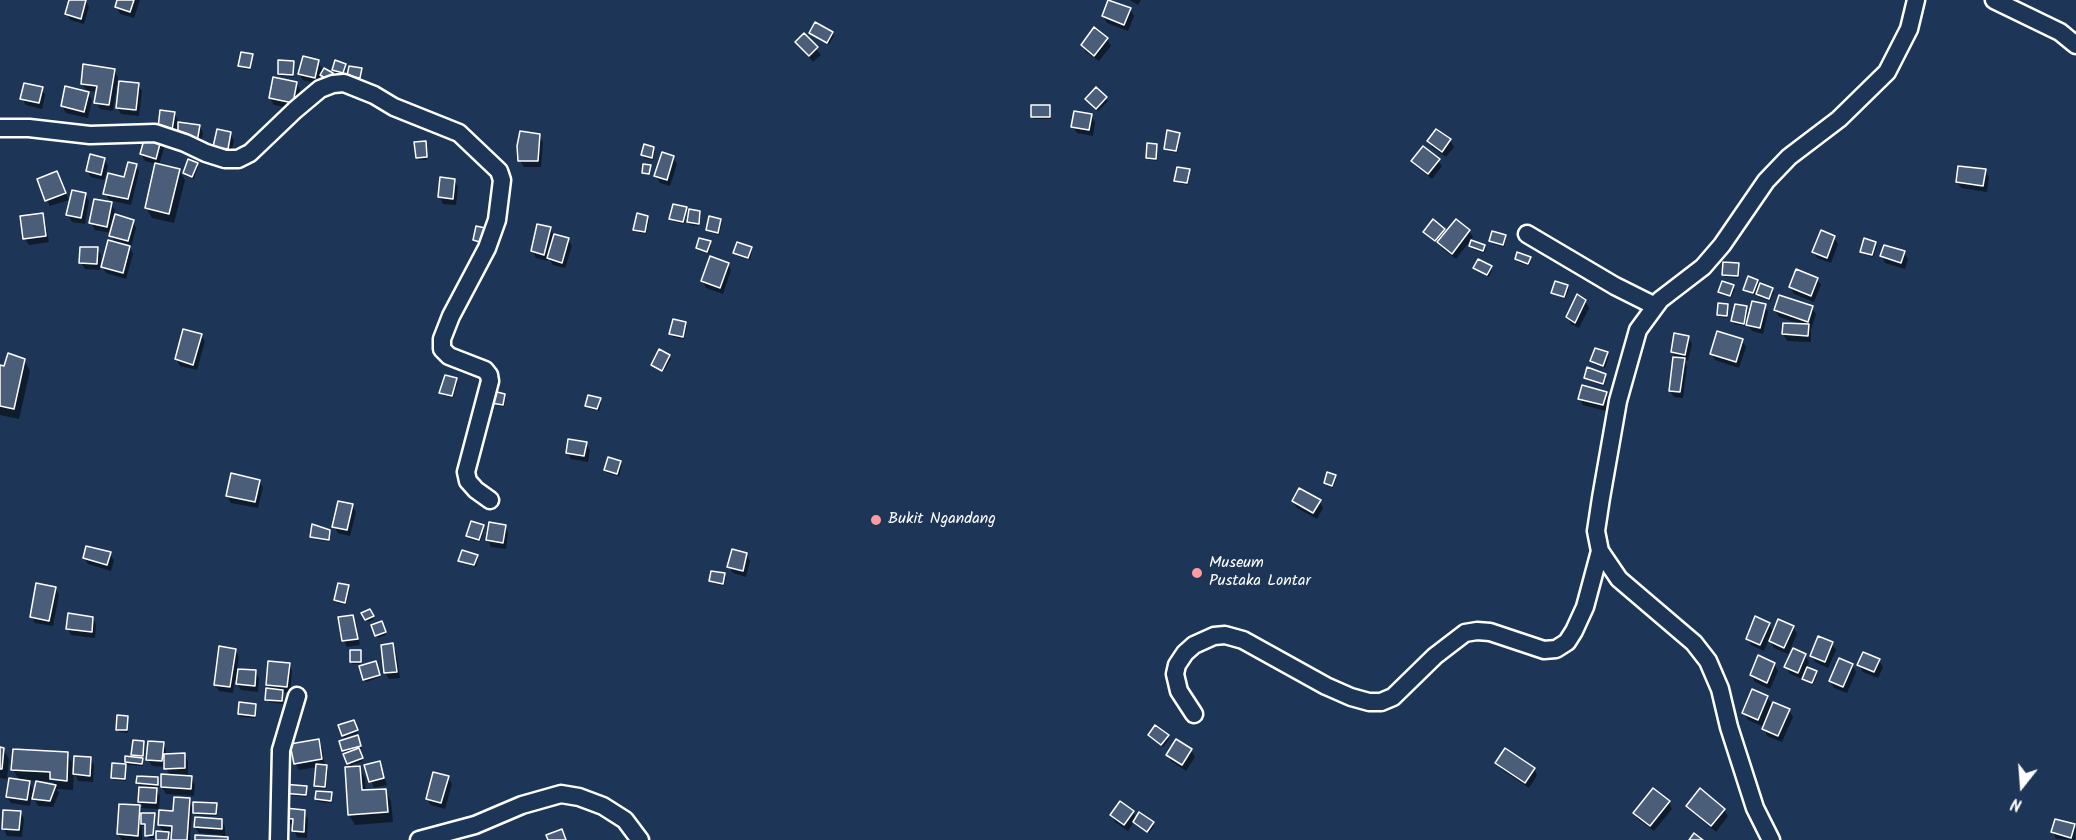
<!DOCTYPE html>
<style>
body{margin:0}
#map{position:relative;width:2076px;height:840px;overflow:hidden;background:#1d3557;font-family:Kalam,sans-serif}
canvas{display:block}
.north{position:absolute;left:1992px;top:756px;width:60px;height:60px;-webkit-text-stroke:4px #1d3557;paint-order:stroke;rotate:197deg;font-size:16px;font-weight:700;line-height:24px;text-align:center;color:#fff}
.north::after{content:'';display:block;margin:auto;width:21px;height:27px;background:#fff;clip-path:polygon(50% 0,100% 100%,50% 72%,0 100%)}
</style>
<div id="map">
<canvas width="2076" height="840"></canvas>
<div class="north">N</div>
</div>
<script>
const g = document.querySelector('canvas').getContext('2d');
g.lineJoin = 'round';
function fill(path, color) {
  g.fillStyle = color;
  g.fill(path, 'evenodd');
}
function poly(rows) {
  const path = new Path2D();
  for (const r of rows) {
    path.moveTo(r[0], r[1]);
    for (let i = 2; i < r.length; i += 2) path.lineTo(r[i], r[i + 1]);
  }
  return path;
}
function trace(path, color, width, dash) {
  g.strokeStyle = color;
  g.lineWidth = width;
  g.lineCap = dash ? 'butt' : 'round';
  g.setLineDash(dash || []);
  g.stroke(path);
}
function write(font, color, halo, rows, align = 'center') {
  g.font = font + ' Kalam,sans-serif';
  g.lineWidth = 5;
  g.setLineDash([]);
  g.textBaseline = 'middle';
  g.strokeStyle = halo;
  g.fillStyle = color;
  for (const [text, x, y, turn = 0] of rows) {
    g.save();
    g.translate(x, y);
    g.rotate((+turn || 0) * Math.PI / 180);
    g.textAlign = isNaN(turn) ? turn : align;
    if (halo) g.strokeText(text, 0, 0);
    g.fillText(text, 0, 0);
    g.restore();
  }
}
fill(poly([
 [71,0,86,1,89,7,84,24,70,20,67,14],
 [119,0,140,0,134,18,120,14,117,7],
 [1130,0,1141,0,1138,5],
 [1130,9,1134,16,1128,31,1107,23,1103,16],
 [811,33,832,33,834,36,829,44],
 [804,35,821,55,813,62,797,42],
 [1107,39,1111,46,1099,61,1086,52,1082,45],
 [252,56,253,58,251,70,241,68,240,65],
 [293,62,294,77,281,76,279,74],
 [318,62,322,69,332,74,334,77,331,82,323,78,321,74,318,84,303,80,299,74],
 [344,65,346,68,344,75,335,73,334,70],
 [361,69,362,72,361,80,351,79,349,76],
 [114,71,118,77,113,111,100,109,96,102,97,92,86,90,92,100,88,118,66,113,62,106,88,93,82,84],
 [296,83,300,90,296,109,274,105,270,98],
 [138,85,142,91,139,116,121,114,117,107],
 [42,89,45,95,42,109,26,105,22,98],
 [1096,89,1108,101,1098,111,1086,100],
 [1049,106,1051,119,1034,119,1032,116],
 [174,113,178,120,176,136,163,135],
 [1091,115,1095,122,1093,136,1077,133,1073,127],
 [200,126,203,133,200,148,183,144],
 [230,134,234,140,231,155,219,153,215,147],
 [1179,134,1180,137,1177,153,1167,151,1166,148],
 [539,135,543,142,541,167,524,167,520,161],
 [1450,140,1454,147,1446,157,1432,147,1429,141],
 [160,141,164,148,159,165,179,170,185,180,174,223,152,218,146,208,157,164,145,161,141,154],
 [425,143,427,160,419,160,417,158],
 [1156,145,1157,161,1149,160,1147,158],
 [653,148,655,151,653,160,644,158,643,155],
 [673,157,677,164,670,186,660,183,656,176],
 [104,159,108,166,104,180,91,177,87,171],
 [1438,160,1442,166,1432,179,1417,167,1413,161],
 [197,164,198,167,194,179,186,176,184,173],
 [136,165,139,172,131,205,109,200,105,193,125,179],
 [1189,170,1190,173,1188,185,1178,183,1176,181],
 [1985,171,1989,177,1987,192,1961,188,1957,182],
 [57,173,69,200,50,206,47,200],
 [454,180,458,187,456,205,443,204,440,197],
 [85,194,89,201,85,224,72,222,68,215],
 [111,204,115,210,112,222,133,221,136,228,131,247,129,246,133,254,126,279,106,273,102,267,116,244,111,235,112,233,95,230,91,223],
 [686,209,687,211,684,224,672,221,671,218],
 [699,213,701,215,699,226,690,225,689,222],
 [42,214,45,221,49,242,29,245,25,239],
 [647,217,649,220,646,234,636,232,635,230],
 [720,221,722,223,719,235,709,232,708,230],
 [550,228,554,235,568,239,572,246,565,268,553,265,548,257,548,261,536,258,532,251],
 [1444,230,1446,234,1469,231,1473,237,1456,259,1443,249,1438,241,1437,243,1427,234],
 [1505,236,1506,239,1504,247,1493,244,1491,241],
 [1834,238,1838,244,1831,263,1817,258,1814,252],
 [710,243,711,246,709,254,699,251,697,248],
 [1875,243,1877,246,1873,257,1863,254,1862,252],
 [1471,246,1484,246,1486,249,1484,253,1472,249],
 [751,248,752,251,750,260,737,256,735,253],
 [97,249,101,255,100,270,85,269,81,262],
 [1904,253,1908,259,1905,269,1885,263,1882,256],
 [1529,258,1531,261,1529,266,1518,262,1516,259],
 [728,264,731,270,723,294,706,288,702,281],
 [1738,265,1740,267,1739,278,1725,277,1724,274],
 [1491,267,1492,270,1489,277,1474,268],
 [1817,279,1821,285,1814,302,1794,294,1790,287],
 [1757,281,1761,287,1772,289,1774,292,1770,301,1759,297,1756,291,1755,295,1747,292,1745,290],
 [1567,286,1569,289,1565,299,1555,295,1553,292],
 [1733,287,1735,289,1731,298,1721,294,1719,292],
 [1585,301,1589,308,1579,328,1571,324,1568,317],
 [1728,305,1728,318,1720,317,1719,315],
 [1765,306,1768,312,1763,334,1752,331,1748,325],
 [1746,308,1748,310,1745,326,1734,324,1733,321],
 [1812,308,1816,314,1811,330,1811,342,1787,341,1783,334,1800,324,1779,317,1775,310],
 [685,324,687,326,684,339,673,337,671,334],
 [201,335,205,341,197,370,180,366,176,359],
 [1688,337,1692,344,1688,361,1684,360,1687,366,1683,398,1674,397,1670,391,1676,359,1672,352],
 [1742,341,1746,347,1739,368,1715,360,1712,354],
 [1607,353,1609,356,1605,368,1594,364,1592,361],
 [669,356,671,359,663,372,654,368,652,365],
 [24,360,30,371,19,419,0,415,0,367,5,368],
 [1605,375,1607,378,1604,386,1587,380,1585,378],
 [456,380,458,382,453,398,442,395,441,392],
 [1606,394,1609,400,1606,411,1583,405,1579,398],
 [504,395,506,398,504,407,495,405,493,402],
 [600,400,601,402,599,411,588,408,587,405],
 [586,444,590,450,588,462,571,459,567,452],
 [620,463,622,465,619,476,607,473,605,470],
 [1335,476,1336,479,1333,488,1327,486,1325,483],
 [259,481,263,487,258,508,231,503,227,496],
 [1293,501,1320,502,1323,508,1317,519,1297,508],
 [352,505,356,512,350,536,338,533,334,526],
 [483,526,484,529,480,542,469,539,468,536],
 [505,526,508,533,506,549,491,547,488,540],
 [329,531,330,542,313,539,312,537],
 [110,554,114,560,111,571,88,564,84,558],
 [746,554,750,561,746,577,733,573,729,567],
 [477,556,478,559,476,567,462,563,460,560],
 [724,575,726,577,724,586,712,583,711,581],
 [348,586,350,589,346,605,337,603,336,600],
 [55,588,59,595,53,626,35,623,31,616],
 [369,610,374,619,368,622,363,613],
 [353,616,356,623,360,645,347,647,344,641,340,618],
 [93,618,96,625,95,638,71,635,68,629],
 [1769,624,1774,633,1793,627,1797,634,1788,654,1774,648,1769,639,1764,651,1751,645,1747,638],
 [383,626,386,635,378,638,376,635],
 [1832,644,1836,650,1828,668,1815,662,1812,656],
 [393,645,396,652,400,678,389,679,385,673],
 [235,650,239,657,237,670,255,672,259,678,258,692,241,690,235,680,233,693,219,691,215,685],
 [360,652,361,664,353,664,351,662],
 [1805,655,1809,662,1806,668,1816,673,1817,675,1813,685,1806,681,1803,676,1802,679,1790,674,1786,667],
 [1879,660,1883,667,1878,678,1863,672,1859,665],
 [289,664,292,671,290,693,283,692,283,704,269,702,267,700,271,690,267,684],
 [1774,664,1778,671,1770,689,1755,682,1751,675],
 [1852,665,1856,672,1847,693,1834,688,1830,681],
 [377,666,380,677,366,682,364,679],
 [1767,697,1773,707,1789,710,1793,717,1782,742,1767,736,1764,727,1748,720,1744,713],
 [255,705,256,718,241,717,240,714],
 [127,717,128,733,119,732,117,729],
 [355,724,358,733,344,738,343,735],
 [1150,735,1168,736,1169,739,1163,747],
 [359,740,362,749,358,749,363,761,350,766,341,742],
 [318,741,322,748,325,766,328,769,326,789,317,788,315,785,317,767,299,770,295,763],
 [1177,741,1191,750,1195,757,1186,771,1171,761,1168,755],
 [143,743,145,745,144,758,141,758,143,766,128,765,126,762,135,759,133,754],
 [163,744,166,750,166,755,184,755,188,761,188,777,191,777,195,784,194,796,166,794,162,787,163,776,170,776,166,767,152,766,148,759],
 [0,749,3,749,9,759,7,779,0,778],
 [67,754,75,768,90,758,94,765,93,782,78,781,74,772,73,790,57,789,59,793,53,807,38,806,34,799,37,783,56,787,53,782,27,780,33,789,30,806,11,803,7,797,20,782,13,769],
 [379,762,387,785,374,788,366,766],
 [1497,763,1534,769,1537,775,1529,788,1501,769],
 [125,765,126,781,114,780,113,777],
 [359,768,365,778,366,791,385,790,391,801,393,822,355,825,349,815],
 [448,778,452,784,445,809,431,805,427,799],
 [157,779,159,787,155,787,160,796,159,809,140,808,143,813,154,815,155,817,154,838,148,838,147,826,142,826,142,840,122,840,118,834,120,805,143,807,140,801,141,786,138,783],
 [306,787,307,797,284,795,283,792],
 [331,794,332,803,318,802,317,799],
 [189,800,194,810,216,805,217,816,196,815,192,809,190,840,173,840,173,832,167,832,169,840,157,840,164,833,159,825],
 [1669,802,1672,809,1654,831,1638,819,1635,813],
 [1688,806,1724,810,1728,816,1716,832,1692,812],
 [20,812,24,819,22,837,7,836,4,829],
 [1133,812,1137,819,1153,823,1154,826,1149,833,1134,822,1128,831,1115,822,1112,816],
 [304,813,308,819,307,838,297,837,294,830,294,825,290,824,286,818],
 [221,820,225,827,225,838,228,840,196,840,222,838,223,835,199,833,195,827],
 [2074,825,2076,830,2075,840,2056,839,2053,832]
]), '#0007');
const building = poly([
 [69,0,86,0,81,19,65,14,69,0],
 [117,0,134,0,130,12,115,7,117,0],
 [1108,0,1131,8,1124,25,1102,16,1108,0],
 [815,22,833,32,827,43,809,33,815,22],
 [1094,27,1108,38,1094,56,1081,45,1094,27],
 [804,33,818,47,809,56,795,42,804,33],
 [241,52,253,54,250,68,238,66,241,52],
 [303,56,319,60,315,78,298,74,303,56],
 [278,60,294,61,293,75,278,74,278,60],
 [335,60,346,64,343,73,332,70,335,60],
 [83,64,115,69,109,105,94,103,97,86,81,84,83,64],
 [349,66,362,68,360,78,347,76,349,66],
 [324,68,333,73,330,81,320,75,324,68],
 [273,77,297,82,293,103,269,98,273,77],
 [119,81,139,83,136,110,116,108,119,81],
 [24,83,43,87,39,103,20,99,24,83],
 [65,86,89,92,84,112,61,106,65,86],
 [1096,87,1107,97,1096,109,1085,99,1096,87],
 [1031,105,1050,105,1050,117,1031,117,1031,105],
 [160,110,175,112,172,130,158,128,160,110],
 [1074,111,1092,114,1089,130,1071,127,1074,111],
 [178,122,200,125,197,142,178,137,178,122],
 [217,129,231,132,228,149,213,147,217,129],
 [1436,129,1451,139,1442,152,1427,141,1436,129],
 [1167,130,1180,133,1176,151,1164,149,1167,130],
 [520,131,540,134,538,161,518,161,517,146,520,131],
 [145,136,161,140,156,159,140,154,145,136],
 [426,141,427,157,416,158,414,142,426,141],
 [1147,143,1157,144,1156,159,1146,158,1147,143],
 [644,144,654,147,652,158,641,155,644,144],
 [1423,146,1440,159,1428,174,1411,161,1423,146],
 [662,152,674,156,667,180,654,176,662,152],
 [90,154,105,158,101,175,86,171,90,154],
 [188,159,198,163,192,177,183,173,188,159],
 [128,162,137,164,128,199,103,194,108,173,124,177,128,162],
 [155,163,180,169,169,214,145,208,155,163],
 [643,164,651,165,649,174,642,173,643,164],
 [1958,166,1986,169,1983,186,1956,182,1958,166],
 [1177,167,1190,169,1187,183,1174,181,1177,167],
 [57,171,66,193,45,201,37,179,57,171],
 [440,177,455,179,453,199,438,197,440,177],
 [72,190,86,193,81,218,66,215,72,190],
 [94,199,112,202,107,227,89,223,94,199],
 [673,204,687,207,683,222,669,219,673,204],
 [689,209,700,211,699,224,687,222,689,209],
 [43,213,46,236,23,239,20,216,43,213],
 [637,213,648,216,645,232,633,230,637,213],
 [115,214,134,220,128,241,109,236,115,214],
 [709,216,721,219,718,233,706,230,709,216],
 [1433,219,1445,229,1435,241,1423,232,1433,219],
 [1456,219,1470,230,1452,254,1437,242,1456,219],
 [537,224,551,227,544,255,531,251,537,224],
 [476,226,490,229,486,244,473,240,476,226],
 [1821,230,1835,236,1827,258,1812,252,1821,230],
 [1492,231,1506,235,1503,245,1489,241,1492,231],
 [554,234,569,238,562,263,547,258,554,234],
 [699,238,711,241,707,252,696,248,699,238],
 [1864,238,1876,242,1872,255,1860,252,1864,238],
 [108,240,130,246,123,273,101,267,108,240],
 [1471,240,1485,245,1483,251,1469,246,1471,240],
 [737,242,752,247,748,258,733,253,737,242],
 [1884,245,1905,251,1901,263,1880,256,1884,245],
 [80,247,98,247,97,264,79,263,80,247],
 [1517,252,1531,257,1528,264,1515,259,1517,252],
 [710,256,729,263,720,288,701,281,710,256],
 [1478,259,1492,266,1487,275,1473,268,1478,259],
 [1723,262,1739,263,1738,276,1722,275,1723,262],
 [1796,269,1818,278,1811,296,1789,287,1796,269],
 [1748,276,1758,280,1753,293,1743,290,1748,276],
 [1555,281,1568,285,1564,297,1551,293,1555,281],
 [1722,281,1734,285,1730,296,1718,292,1722,281],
 [1760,283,1773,288,1769,299,1756,294,1760,283],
 [1577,294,1586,300,1575,323,1566,317,1577,294],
 [1779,295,1813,306,1808,322,1774,310,1779,295],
 [1752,301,1766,304,1760,328,1746,325,1752,301],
 [1718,303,1728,304,1727,316,1717,315,1718,303],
 [1735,304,1747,306,1744,324,1731,321,1735,304],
 [673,319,686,322,683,337,669,334,673,319],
 [1783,323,1809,324,1808,336,1782,334,1783,323],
 [183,329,202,334,193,365,175,359,183,329],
 [1717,331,1743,339,1736,362,1710,354,1717,331],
 [1674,333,1689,336,1685,355,1671,352,1674,333],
 [1595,348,1608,352,1603,366,1590,361,1595,348],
 [659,349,670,355,662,371,651,365,659,349],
 [8,353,25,359,14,409,0,406,0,365,4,366,8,353],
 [1673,357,1685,358,1680,392,1669,391,1673,357],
 [1587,367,1606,374,1603,384,1584,378,1587,367],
 [445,375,457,378,452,396,439,393,445,375],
 [1582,385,1607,392,1603,405,1578,399,1582,385],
 [493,391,505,394,503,405,491,403,493,391],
 [588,395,601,398,597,409,585,406,588,395],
 [568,439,587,442,584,456,566,453,568,439],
 [608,457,621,461,617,474,604,470,608,457],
 [1327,472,1336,475,1332,486,1324,483,1327,472],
 [231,473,260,480,255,502,226,496,231,473],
 [1299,488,1321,500,1313,513,1292,501,1299,488],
 [338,501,353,504,347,530,332,527,338,501],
 [471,521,484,525,479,540,466,536,471,521],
 [489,522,506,525,503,543,486,540,489,522],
 [312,524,330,530,329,540,310,537,312,524],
 [86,546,111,552,107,565,83,558,86,546],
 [732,549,747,553,743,571,727,567,732,549],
 [462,550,478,555,474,565,458,561,462,550],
 [711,571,725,573,723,584,709,581,711,571],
 [36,583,56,587,49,621,30,617,36,583],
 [338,583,349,585,345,603,334,600,338,583],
 [370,609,374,616,365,620,361,613,370,609],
 [68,613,93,617,92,632,66,629,68,613],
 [353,615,358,639,342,641,338,617,353,615],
 [1755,616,1770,623,1760,645,1746,639,1755,616],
 [1778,619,1794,626,1784,648,1769,641,1778,619],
 [382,621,386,632,375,636,371,625,382,621],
 [1818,636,1833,642,1825,662,1810,656,1818,636],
 [393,643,397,672,384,673,381,645,393,643],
 [219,646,236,649,230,687,214,685,219,646],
 [1793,648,1806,654,1798,673,1784,667,1793,648],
 [350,650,361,650,361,662,350,662,350,650],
 [1863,652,1880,659,1874,672,1857,665,1863,652],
 [1758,655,1775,663,1767,683,1750,675,1758,655],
 [1839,658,1853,664,1843,687,1829,681,1839,658],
 [268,661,290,663,287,687,266,685,268,661],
 [376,661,380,675,363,680,359,666,376,661],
 [1807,667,1817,671,1812,683,1802,679,1807,667],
 [238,669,256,670,255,686,236,684,238,669],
 [266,688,283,690,282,701,265,700,266,688],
 [1752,689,1768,696,1758,720,1742,713,1752,689],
 [239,702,256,704,255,716,238,714,239,702],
 [1773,702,1790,709,1778,736,1762,729,1773,702],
 [117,715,128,716,127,730,116,730,117,715],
 [354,720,358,730,342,736,338,725,354,720],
 [1155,725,1169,735,1161,745,1148,735,1155,725],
 [358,735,361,746,342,751,339,741,358,735],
 [319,739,322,759,294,764,290,744,319,739],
 [1176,739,1192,749,1182,765,1166,755,1176,739],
 [133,740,144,741,143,756,131,755,133,740],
 [148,741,164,742,162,761,146,760,148,741],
 [0,747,4,748,2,769,0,769,0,747],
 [359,748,363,758,347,764,343,754,359,748],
 [1505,748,1535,768,1525,783,1495,763,1505,748],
 [13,749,68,752,67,781,50,779,50,772,11,770,13,749],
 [185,753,185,768,164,769,164,754,185,753],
 [74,756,91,757,90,776,73,774,74,756],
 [125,756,143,758,142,764,125,762,125,756],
 [380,761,384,778,369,782,364,765,380,761],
 [112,763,126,764,125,779,111,778,112,763],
 [316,764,327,765,325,787,314,786,316,764],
 [360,766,362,790,386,789,388,812,348,815,345,767,360,766],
 [433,772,449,776,441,803,426,799,433,772],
 [161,774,192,776,191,789,161,787,161,774],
 [137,776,158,777,158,785,136,783,137,776],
 [9,778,30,781,27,800,6,797,9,778],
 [36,781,56,785,50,801,32,799,36,781],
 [282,784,307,786,306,795,281,793,282,784],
 [139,787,157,788,156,803,138,802,139,787],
 [1653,788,1670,801,1650,826,1633,813,1653,788],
 [1700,788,1725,809,1711,826,1686,806,1700,788],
 [316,791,332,792,331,801,315,799,316,791],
 [174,797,190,798,187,840,171,840,172,826,158,825,159,810,173,811,174,797],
 [1120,801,1134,811,1124,825,1110,815,1120,801],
 [193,802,217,803,216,814,193,813,193,802],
 [119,804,140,805,138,836,117,834,119,804],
 [285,808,305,810,304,832,292,831,293,819,285,818,285,808],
 [3,810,21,811,19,830,2,829,3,810],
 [1139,812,1154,822,1147,832,1133,822,1139,812],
 [141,813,155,813,153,835,145,836,145,824,141,824,141,813],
 [195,817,222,819,222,829,194,827,195,817],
 [2055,819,2075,824,2071,838,2051,832,2055,819],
 [562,829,566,840,548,840,546,835,562,829],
 [156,831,169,832,168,840,156,840,156,831],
 [1694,833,1703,840,1689,840,1694,833],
 [195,835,228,837,228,840,195,840,195,835]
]);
fill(building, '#4a5d79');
trace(building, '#fff', 1.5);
const minor = poly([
 [1994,0,2060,32,2076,45],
 [0,128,29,128,90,135,155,133,185,143,206,153,225,159,238,159,250,153,295,110,320,89,333,84,344,83,374,95,394,107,459,133,499,171,502,180,497,220,487,248,451,316,442,339,442,349,449,356,485,370,489,375,490,381,466,472,468,481,476,490,490,500],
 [1527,234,1615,286,1655,306],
 [1194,714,1179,691,1175,674,1177,665,1185,653,1194,645,1214,636,1225,635,1243,640,1326,686,1351,697,1369,702,1381,702,1393,697,1435,656,1465,633,1477,631,1490,632,1544,650,1556,649,1567,642,1574,631,1585,607,1600,551],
 [279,840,281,750,297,696],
 [419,840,475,825,522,805,561,794,579,797,603,806,625,820,640,840],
 [1771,840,1755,808,1729,727,1720,689,1708,661,1694,643,1619,579,1600,551,1596,531,1601,498,1618,401,1638,330,1660,300,1703,267,1722,245,1766,181,1789,157,1839,119,1887,72,1909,29,1916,0]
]);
trace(minor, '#fff', 21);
trace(minor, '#1d3557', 16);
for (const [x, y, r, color] of [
 [876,520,6,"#ff9aa2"],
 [1197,573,6,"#ff9aa2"]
]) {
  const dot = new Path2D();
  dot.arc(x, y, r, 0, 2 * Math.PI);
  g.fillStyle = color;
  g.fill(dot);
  trace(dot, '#1d3557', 2);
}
write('16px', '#fff', '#1d3557', [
 ["Bukit Ngandang",888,520],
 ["Museum",1209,564],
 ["Pustaka Lontar",1209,582]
], 'left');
</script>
